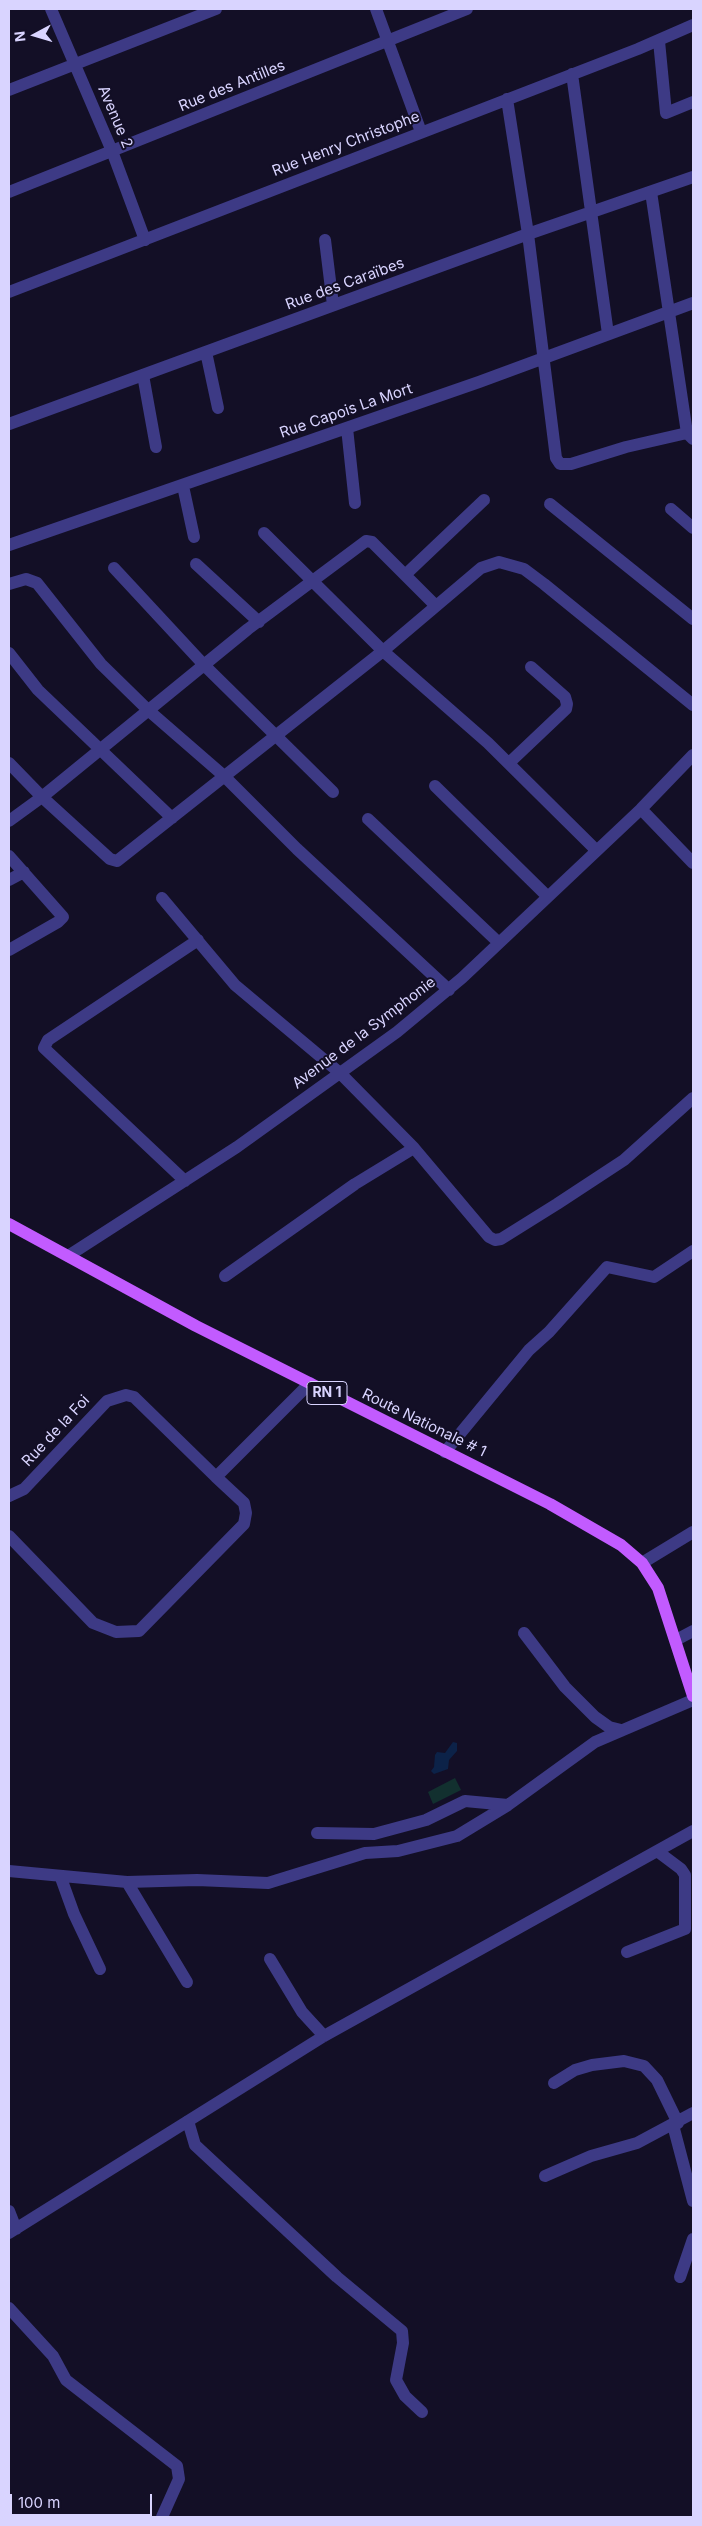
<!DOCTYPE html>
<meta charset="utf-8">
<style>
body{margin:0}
#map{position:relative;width:702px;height:2526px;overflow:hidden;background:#130f26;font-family:Inter,sans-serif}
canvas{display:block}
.frame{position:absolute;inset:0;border:10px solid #d9d4ff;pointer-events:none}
.north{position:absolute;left:10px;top:10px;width:50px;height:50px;-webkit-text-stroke:4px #130f26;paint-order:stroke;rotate:264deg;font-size:14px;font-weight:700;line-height:20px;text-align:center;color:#d9d4ff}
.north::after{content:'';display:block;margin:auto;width:18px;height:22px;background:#d9d4ff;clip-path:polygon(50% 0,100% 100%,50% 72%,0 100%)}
.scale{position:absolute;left:10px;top:2494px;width:142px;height:22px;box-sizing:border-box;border:2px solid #d9d4ff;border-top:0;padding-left:6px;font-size:15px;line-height:18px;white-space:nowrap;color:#d9d4ff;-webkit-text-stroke:4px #130f26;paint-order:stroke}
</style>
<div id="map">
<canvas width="702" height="2526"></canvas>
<div class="frame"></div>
<div class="north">N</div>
<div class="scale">100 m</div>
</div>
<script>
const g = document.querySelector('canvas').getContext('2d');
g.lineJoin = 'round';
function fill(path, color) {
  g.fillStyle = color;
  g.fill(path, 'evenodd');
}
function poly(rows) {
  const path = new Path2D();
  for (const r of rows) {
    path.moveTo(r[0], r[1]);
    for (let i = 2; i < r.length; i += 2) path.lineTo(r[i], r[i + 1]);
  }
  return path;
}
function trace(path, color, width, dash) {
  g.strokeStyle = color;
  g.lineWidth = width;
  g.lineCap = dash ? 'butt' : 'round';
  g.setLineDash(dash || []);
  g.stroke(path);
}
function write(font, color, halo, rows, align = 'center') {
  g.font = font + ' Inter,sans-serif';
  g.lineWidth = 4;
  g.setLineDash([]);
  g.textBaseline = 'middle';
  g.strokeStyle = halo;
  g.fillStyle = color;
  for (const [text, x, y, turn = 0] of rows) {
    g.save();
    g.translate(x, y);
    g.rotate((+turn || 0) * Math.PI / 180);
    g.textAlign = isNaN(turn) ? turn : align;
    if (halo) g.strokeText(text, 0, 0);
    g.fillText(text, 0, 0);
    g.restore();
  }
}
fill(poly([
 [455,1778,461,1790,433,1804,428,1792]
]), '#12302f');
fill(poly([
 [453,1742,457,1743,457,1751,449,1760,448,1769,434,1774,431,1771,434,1767,435,1755,437,1752,445,1753]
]), '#0c2248');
trace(poly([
 [51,9,112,151,145,240],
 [376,9,421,132],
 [659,41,666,113,693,102],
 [572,74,608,334],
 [9,90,216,9],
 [507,99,528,234,556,458,560,464,571,464,626,447,687,433],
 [9,192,467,9],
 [651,192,687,433,693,439],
 [325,240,333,305],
 [9,292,638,49,693,25],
 [206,352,218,408],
 [143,375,156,447],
 [9,424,528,234,693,177],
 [347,428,355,503],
 [183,486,194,537],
 [550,504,693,619],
 [671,509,693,528],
 [264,533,383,651,488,743,596,850],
 [9,545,479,382,693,303],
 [196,564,259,622],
 [114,568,204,665,333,792],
 [405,575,484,500],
 [9,584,26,579,37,583,101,664,148,710,224,776,297,849,449,990],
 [9,653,38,690,172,818],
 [9,763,42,797,110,859,117,861,383,651,481,568,499,562,524,569,544,584,693,705],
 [509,763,566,709,567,704,565,697,531,667],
 [435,786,547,896],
 [641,809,693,863],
 [368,819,498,942],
 [9,821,42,797,248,629,366,541,372,542,435,605],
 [9,856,63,917,58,922,9,950],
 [9,880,24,872],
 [162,898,235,985,340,1073,414,1148,489,1237,495,1240,501,1239,557,1204,624,1160,693,1098],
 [185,1181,44,1048,48,1040,198,940],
 [68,1256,237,1147,397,1032,462,978,641,809,693,755],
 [225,1276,355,1184,414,1148],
 [445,1452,529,1350,549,1332,607,1267,654,1277,693,1251],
 [9,1496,24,1489,107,1401,126,1395,134,1397,216,1477],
 [9,1536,93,1623,116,1632,139,1631,244,1524,246,1513,244,1503,216,1477,310,1383],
 [642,1563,693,1532],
 [524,1633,565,1687,595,1717,609,1727,621,1730],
 [676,1640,693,1631],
 [317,1833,374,1834,426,1820,465,1801,508,1805],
 [9,1871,127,1882,197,1880,268,1883,365,1853,398,1851,457,1836,508,1805,595,1742,693,1700],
 [61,1878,74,1914,100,1969],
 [127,1882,187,1982],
 [627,1952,685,1929,685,1875,681,1869,657,1851],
 [270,1959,302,2012,324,2036],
 [554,2083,575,2070,592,2065,624,2061,644,2066,657,2080,678,2123],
 [188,2121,195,2145,337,2277,402,2331,403,2343,396,2380,405,2396,422,2412],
 [673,2125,693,2201],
 [545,2176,591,2156,637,2143,693,2113],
 [9,2211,16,2229],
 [9,2233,324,2036,693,1831],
 [680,2277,693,2239],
 [9,2308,53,2356,66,2380,177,2466,179,2479,162,2517]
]), '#3d3a85', 12);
trace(poly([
 [9,1224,196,1326,550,1504,621,1545,642,1563,658,1588,693,1696]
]), '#c25bff', 12);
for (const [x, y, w] of [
 [327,1393,40]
]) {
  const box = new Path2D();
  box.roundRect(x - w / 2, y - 11.5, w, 23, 4);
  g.fillStyle = '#130f26';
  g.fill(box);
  trace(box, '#d9d4ff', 1);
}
write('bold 14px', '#d9d4ff', null, [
 ["RN 1",327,1393]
]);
write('15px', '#d9d4ff', '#130f26', [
 ["Rue des Antilles",232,86,-22],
 ["Avenue 2",115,117,67],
 ["Rue Henry Christophe",346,144,-21],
 ["Rue des Caraïbes",345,284,-20],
 ["Rue Capois La Mort",346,411,-19],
 ["Avenue de la Symphonie",364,1033,-37],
 ["Route Nationale # 1",424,1423,26],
 ["Rue de la Foi",56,1431,-47]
]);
</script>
